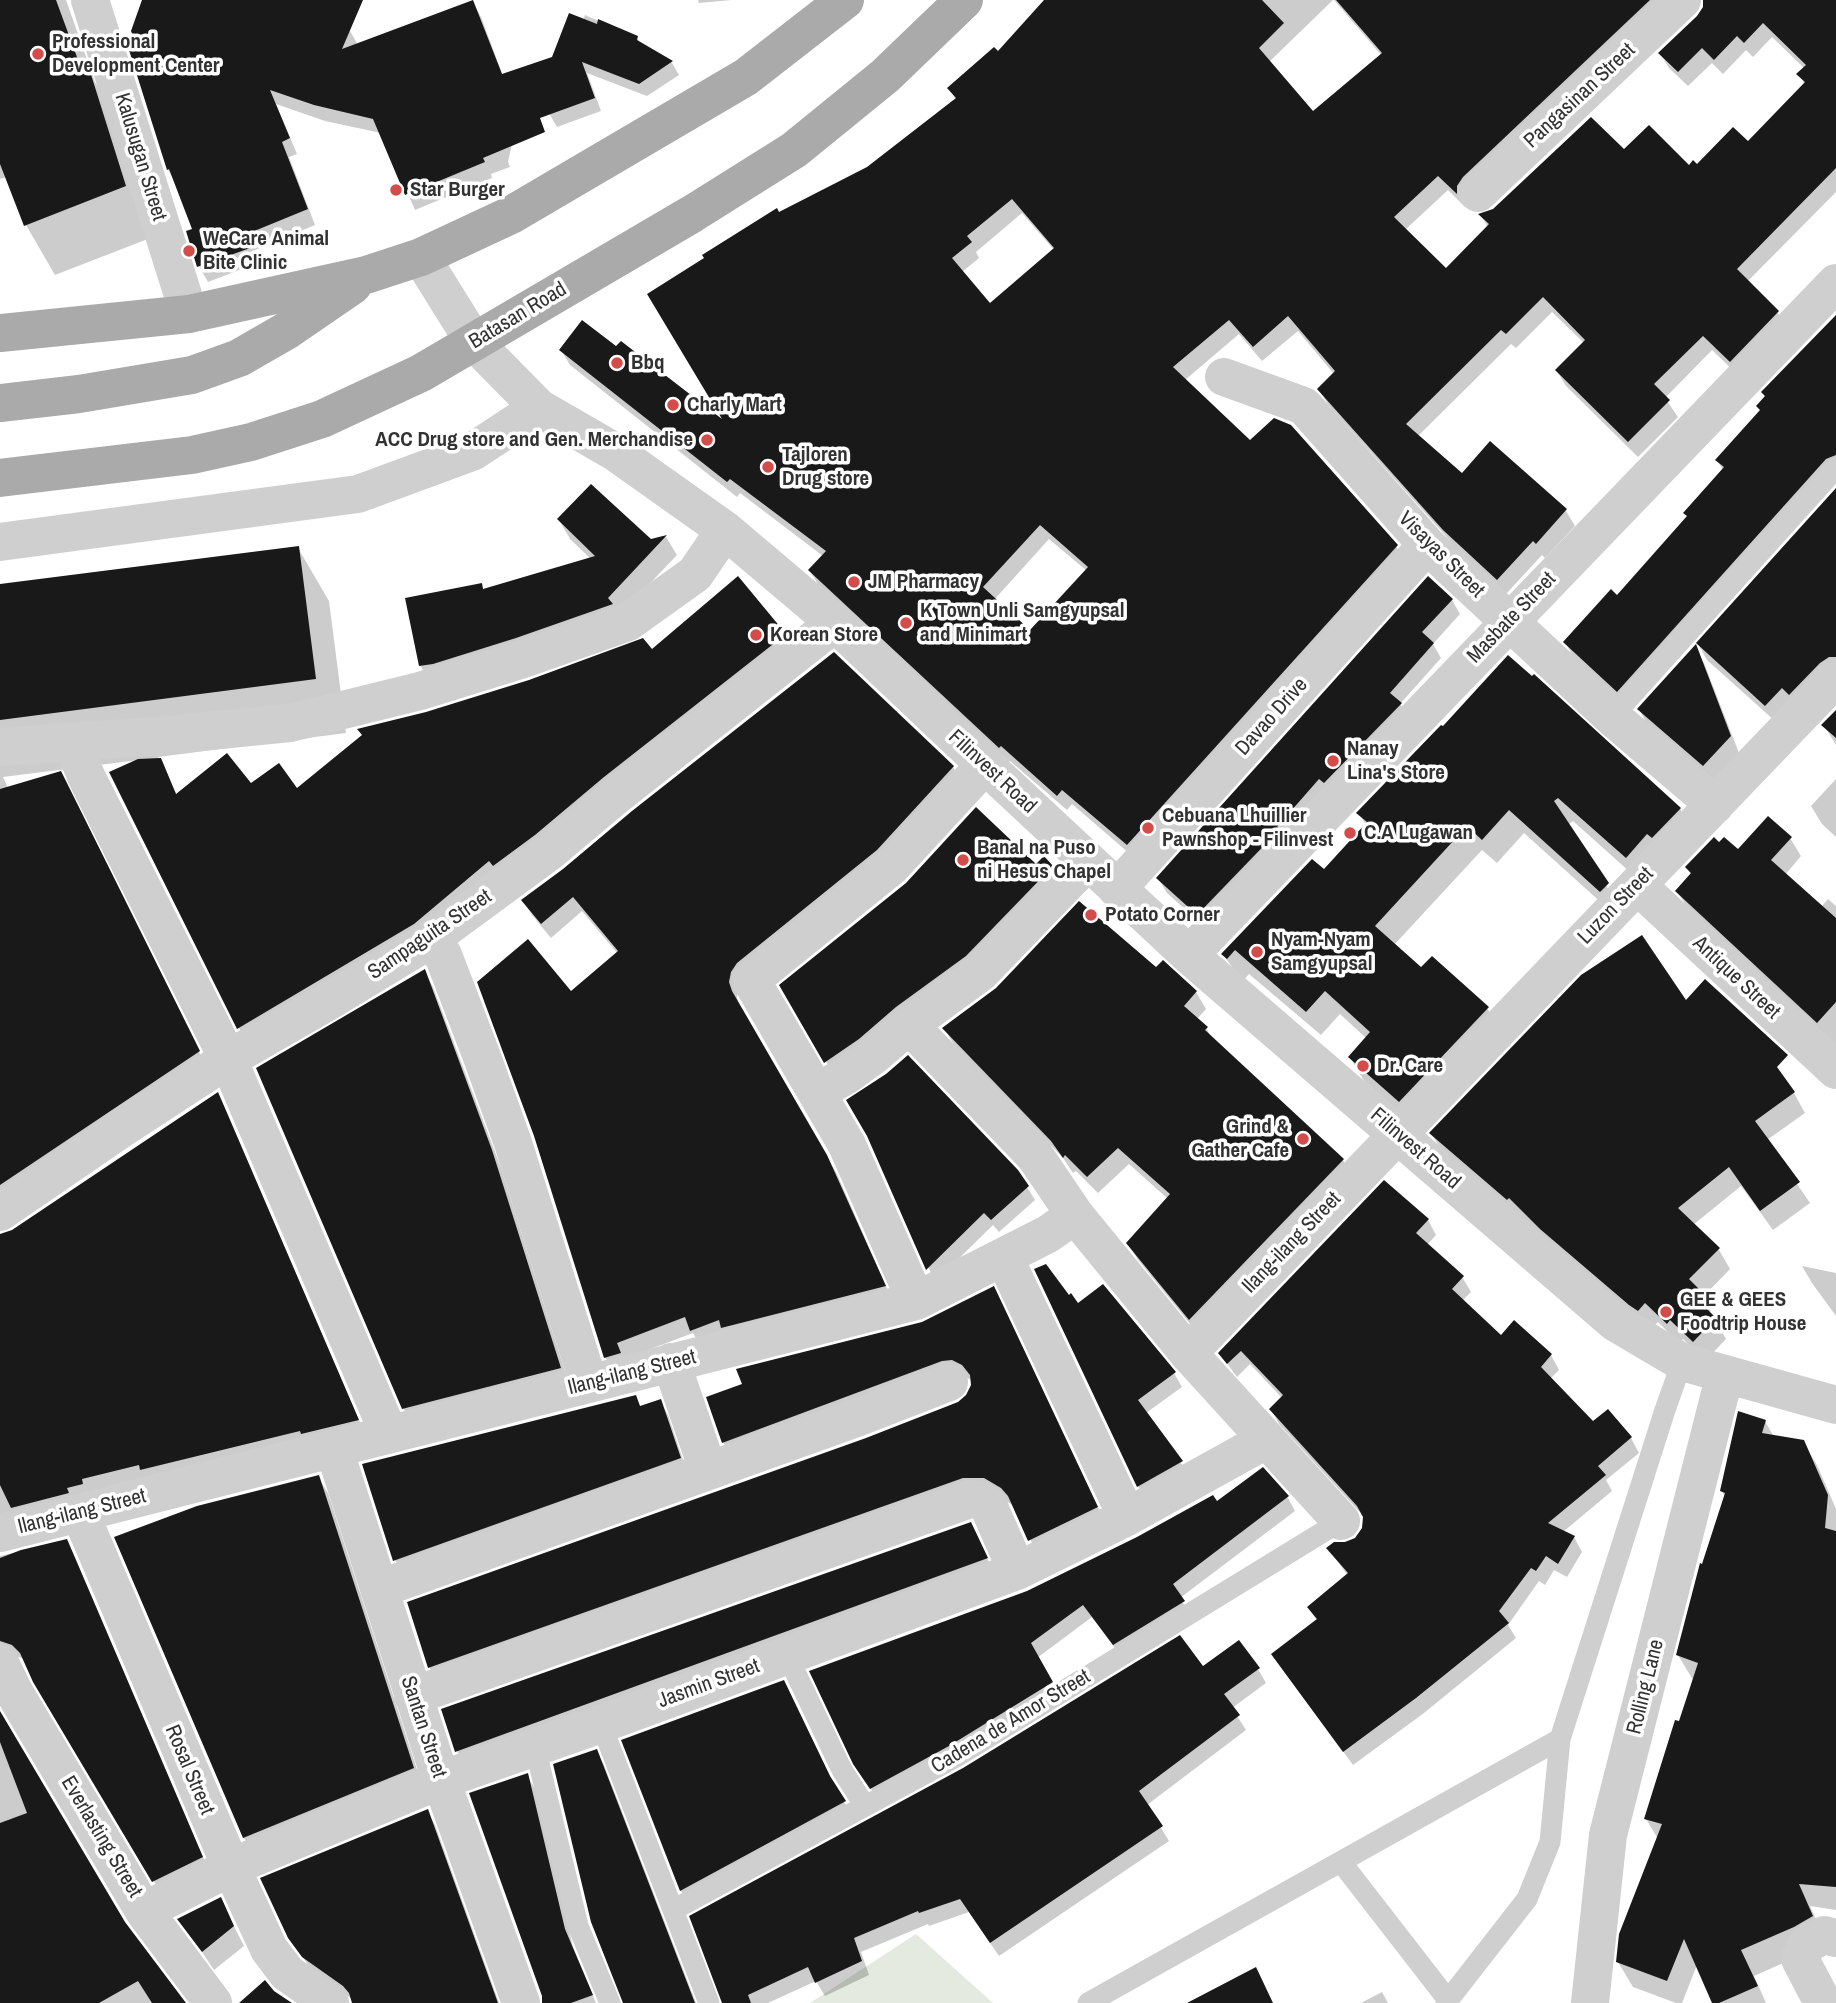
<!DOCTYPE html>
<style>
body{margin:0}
canvas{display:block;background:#fff}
</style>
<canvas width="1836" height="2003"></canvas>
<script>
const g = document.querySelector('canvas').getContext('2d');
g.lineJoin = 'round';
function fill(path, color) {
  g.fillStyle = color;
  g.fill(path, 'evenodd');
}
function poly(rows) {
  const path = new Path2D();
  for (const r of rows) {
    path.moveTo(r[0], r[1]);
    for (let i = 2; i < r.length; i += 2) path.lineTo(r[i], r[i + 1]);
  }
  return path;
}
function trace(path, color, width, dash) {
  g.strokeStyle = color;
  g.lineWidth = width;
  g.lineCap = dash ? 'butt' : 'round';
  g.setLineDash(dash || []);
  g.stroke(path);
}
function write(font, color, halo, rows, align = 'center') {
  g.font = font + ' "Archivo Narrow",sans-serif';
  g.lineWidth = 7;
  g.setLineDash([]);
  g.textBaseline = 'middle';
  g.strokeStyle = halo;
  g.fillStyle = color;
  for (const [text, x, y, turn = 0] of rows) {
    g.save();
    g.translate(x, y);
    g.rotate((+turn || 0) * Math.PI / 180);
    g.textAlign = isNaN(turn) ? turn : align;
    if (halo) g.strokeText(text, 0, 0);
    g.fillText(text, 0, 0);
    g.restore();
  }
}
fill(poly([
 [916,1934,993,2003,810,2003]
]), '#e4eadf');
fill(poly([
 [0,0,66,0,95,82,116,117,153,237,55,275,26,225,7,177,0,179],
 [142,0,283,0,350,31,358,45,472,1,481,17,503,76,525,86,508,162,510,167,491,174,492,178,415,210,381,133,325,121,276,104,297,154,289,157,315,225,255,250,260,262,208,282,199,266,194,230,176,183,168,170,131,51,139,47,133,31],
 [698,0,732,0,699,3],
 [1046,0,1333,0,1269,62,1313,113,1382,56,1334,0,1675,0,1465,207,1448,190,1405,230,1446,270,1488,228,1481,215,1624,152,1689,167,1697,167,1748,144,1805,85,1799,74,1804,68,1772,37,1753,57,1746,50,1723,74,1712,63,1688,86,1669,68,1660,53,1699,16,1704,7,1705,0,1836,0,1836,192,1747,282,1777,312,1786,327,1739,376,1712,350,1665,398,1678,417,1638,457,1566,386,1557,371,1584,343,1552,312,1516,348,1511,344,1418,436,1462,475,1490,444,1566,511,1575,526,1545,558,1542,555,1506,594,1454,545,1328,405,1319,389,1334,374,1298,331,1262,361,1239,334,1185,380,1250,442,1396,546,1405,561,1137,860,1072,804,1067,810,1010,761,1009,762,819,586,810,571,823,556,740,493,737,497,570,365,561,350,617,349,727,425,779,214,868,169,956,100,949,88,998,53],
 [1022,213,1054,250,990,306,962,272,979,258,976,252],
 [1049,539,1087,571,1030,632,994,600],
 [585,15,637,38,641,44,672,63,679,75,647,96,587,73,601,111,557,127,550,115],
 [1836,317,1836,475,1627,707,1574,658,1565,642,1618,597,1688,517,1723,470,1717,460,1761,412,1766,398,1763,393],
 [1836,490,1836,659,1775,721,1707,660,1698,644],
 [559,520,650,541,666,537,677,555,618,617,431,684,420,665,481,585,484,590,591,559,570,539],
 [298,548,329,601,346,733,158,757,177,795,251,785,297,790,651,651,785,635,795,652,614,794,249,1045,239,1028,139,760,3,777,8,788,68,787,206,1066,0,1205,0,586],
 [1452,600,1460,614,1433,644,1441,658,1400,704,1408,718,1206,928,1167,893,1158,878],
 [1695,647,1704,663,1739,753,1714,782,1648,726,1639,709],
 [1836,711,1836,745,1824,725],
 [1441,727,1680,809,1694,833,1640,881,1573,821,1568,825,1621,909,1615,915,1524,833,1497,863,1482,850,1394,945,1422,970,1487,1008,1501,1032,1414,1125,1364,1081,1350,1057,1366,1038,1340,1014,1321,1035,1249,974,1242,982,1223,954,1324,872,1366,825,1359,813],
 [953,767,962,782,739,987,737,997,740,1008,836,1172,893,1302,701,1346,693,1333,624,1359,614,1372,605,1357,570,993,618,954,582,911,551,938,532,915,523,900],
 [1836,779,1836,837,1822,824,1811,806],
 [1790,838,1801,856,1785,875,1821,907,1828,899,1836,906,1836,1047,1688,909,1677,891,1691,875,1687,867,1720,844,1738,852],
 [1036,867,1052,867,1064,887,838,1082,782,986],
 [1163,963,1196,992,1206,1009,1197,1019,1206,1028,1212,1038,1343,1160,1353,1177,1200,1336,1138,1260,1128,1243,1168,1199,1129,1164,1098,1193,1076,1171,1073,1173,1063,1158,954,1045,944,1028,1156,970],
 [424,971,433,987,501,1168,569,1384,413,1424,403,1408],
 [1727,1001,1794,1093,1805,1113,1767,1140,1810,1203,1773,1230,1741,1186,1693,1225,1719,1250,1730,1269,1703,1297,1711,1311,1708,1313,1715,1320,1726,1339,1705,1361,1683,1339,1679,1343,1658,1322,1650,1330,1443,1153,1431,1133,1685,1003],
 [218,1094,225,1108,365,1434,0,1527,0,1235,13,1232],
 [869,1135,1017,1171,1035,1200,999,1232,993,1225,935,1282],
 [1428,1220,1436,1235,1427,1245,1462,1277,1471,1292,1462,1301,1501,1337,1551,1355,1559,1370,1550,1379,1593,1424,1608,1411,1631,1438,1639,1453,1606,1480,1612,1491,1563,1532,1574,1537,1582,1552,1567,1577,1554,1570,1545,1585,1539,1581,1508,1625,1516,1638,1424,1713,1353,1765,1273,1654,1317,1621,1309,1608,1348,1576,1329,1549,1356,1539,1363,1529,1365,1518,1279,1424,1271,1409,1282,1398,1250,1364,1237,1377,1220,1354],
 [1802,1266,1836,1273,1836,1316,1812,1283],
 [1068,1297,1174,1373,1182,1387,1146,1413,1190,1476,1146,1500,1138,1486],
 [1002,1304,1106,1524,1039,1557,1014,1506,994,1494,439,1683,429,1667,868,1439,958,1404,968,1396,972,1385,972,1380,962,1376,733,1458,723,1442],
 [635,1397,641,1408,660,1401,668,1415,687,1472,403,1574,395,1560],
 [1765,1421,1774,1437,1803,1441,1818,1467,1836,1509,1836,1910,1810,1906,1826,1942,1808,1952,1754,1976,1766,2003,1714,2003,1697,1965,1682,2003,1676,2003,1633,1987,1618,1962,1658,1839,1646,1819,1680,1723,1693,1680,1678,1655,1725,1497,1722,1491],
 [1262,1470,1288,1498,1295,1511,1180,1598,1191,1616,1122,1658,1092,1617,1037,1658,1059,1697,879,1801,864,1778,1027,1592,1217,1503],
 [318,1477,328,1493,422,1785,254,1854,244,1838,116,1538],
 [971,1524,996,1577,467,1769,457,1751],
 [66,1541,74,1555,209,1871,162,1895,27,1664,22,1658,11,1655,0,1657,0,1556],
 [1203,1668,1258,1669,1266,1683,1232,1708,1246,1730,1147,1805,1169,1841,999,1956,969,1912,929,1926,928,1924,861,1952,869,1975,825,1996,816,1981,768,2003,722,2003],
 [784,1682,836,1788,853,1817,690,1905,681,1891,623,1741],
 [0,1714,124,1923,183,2003,0,2003],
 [596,1751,604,1765,696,2003,624,2003],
 [527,1775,535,1789,573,1947,596,2003,544,2003],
 [427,1811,435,1825,499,2003,353,2003,352,1999,312,1971,289,1937],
 [220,1899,244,1946,214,1970,180,1919],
 [1382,1992,1388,2003,1361,2003]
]), '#0003');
fill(poly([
 [0,0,56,0,81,68,88,65,126,186,24,226,0,164],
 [142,0,363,0,342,49,473,0,502,74,552,57,569,13,597,24,598,19,638,36,637,40,673,61,639,84,582,62,595,98,540,118,545,132,483,158,485,162,405,195,373,119,314,105,270,90,290,138,282,142,308,209,247,234,253,247,197,267,186,231,192,229,169,169,167,170,129,50,137,46,131,31],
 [1044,0,1262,0,1284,23,1259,48,1313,111,1382,53,1336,0,1650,0,1463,177,1457,186,1457,194,1438,176,1394,217,1446,268,1489,224,1478,214,1493,209,1591,117,1624,149,1649,125,1689,165,1693,160,1697,164,1733,127,1748,141,1805,82,1796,74,1806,65,1763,23,1744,43,1737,36,1714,60,1702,48,1678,72,1658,53,1697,16,1703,7,1703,0,1836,0,1836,168,1737,269,1779,311,1730,362,1703,336,1654,384,1670,400,1628,442,1555,370,1585,340,1543,297,1506,334,1501,330,1406,424,1462,473,1490,441,1567,509,1536,544,1533,541,1497,580,1443,530,1317,389,1335,371,1288,316,1253,347,1229,320,1173,367,1250,440,1274,418,1291,425,1398,545,1127,845,1062,790,1057,796,1001,746,999,748,808,570,826,551,730,479,727,482,559,350,582,320,616,346,621,341,722,419,647,294,704,258,702,255,777,208,779,212,867,167,956,98,947,88,994,47,998,51],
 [1012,199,1054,248,990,303,952,258,972,242,967,236],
 [1040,525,1088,567,1030,630,983,587],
 [1836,315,1836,455,1826,459,1617,692,1563,642,1611,589,1617,595,1687,516,1683,513,1724,467,1715,460,1760,410,1756,406,1765,396,1761,392],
 [591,484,651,539,667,535,608,598,613,604,516,638,433,664,419,666,405,598,482,583,483,589,595,556,557,519],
 [1836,488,1836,657,1829,657,1820,663,1789,695,1782,688,1765,706,1696,643],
 [299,546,316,679,0,720,0,584],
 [738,576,786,634,604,777,535,835,493,866,489,861,414,924,237,1029,109,772,138,759,161,758,176,794,227,753,251,783,279,763,297,788,362,735,357,729,426,712,529,680,643,638,652,649],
 [1428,576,1453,599,1422,632,1434,643,1390,693,1402,703,1324,783,1319,779,1277,827,1280,829,1197,915,1156,878],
 [1696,644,1731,736,1703,766,1637,709],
 [834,652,954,766,877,850,737,963,731,972,729,982,732,991,827,1155,886,1286,721,1328,719,1320,690,1331,685,1317,617,1343,621,1353,604,1358,534,1136,477,982,528,939,571,991,618,951,573,897,541,924,521,900,563,869,632,811],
 [1508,655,1532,676,1534,674,1681,808,1652,838,1647,834,1626,858,1558,798,1554,801,1609,883,1600,892,1509,810,1482,840,1467,826,1375,926,1421,967,1432,956,1489,1007,1399,1102,1348,1057,1370,1032,1325,991,1306,1012,1235,950,1227,959,1221,954,1312,859,1324,869,1367,822,1356,813,1441,725,1443,726],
 [1836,710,1836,738,1821,725],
 [61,771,200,1051,0,1185,0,789],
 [976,807,1036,864,1044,856,1053,866,966,956,896,1007,859,1039,824,1063,779,985,906,883],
 [1768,816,1792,837,1771,860,1836,918,1836,1002,1817,1023,1675,891,1691,873,1685,867,1714,837,1719,842,1724,837,1738,849],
 [1079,901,1156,967,1163,960,1197,991,1184,1006,1208,1027,1205,1030,1344,1159,1189,1320,1126,1243,1170,1194,1118,1148,1087,1177,1065,1155,1063,1158,1051,1141,942,1028,996,988],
 [1642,935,1686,1000,1705,979,1788,1055,1777,1067,1795,1092,1755,1121,1800,1182,1760,1211,1729,1167,1678,1208,1720,1248,1689,1279,1700,1290,1694,1296,1716,1318,1693,1342,1670,1320,1667,1324,1645,1303,1638,1311,1629,1305,1540,1229,1509,1198,1507,1200,1429,1133,1581,975],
 [425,969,492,1150,561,1368,402,1409,256,1068],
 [908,1055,1018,1170,1029,1186,991,1220,984,1213,926,1270,867,1136,846,1100,886,1074],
 [218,1092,359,1420,301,1434,300,1431,140,1470,139,1465,82,1479,83,1484,67,1488,69,1493,11,1508,0,1485,0,1234,12,1230],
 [1384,1180,1429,1219,1416,1233,1464,1276,1452,1289,1501,1335,1514,1320,1552,1354,1541,1367,1593,1421,1608,1409,1632,1437,1598,1466,1606,1475,1548,1523,1575,1536,1558,1564,1546,1556,1536,1571,1531,1568,1499,1611,1509,1623,1416,1698,1343,1752,1271,1654,1317,1619,1307,1607,1348,1573,1326,1548,1334,1542,1345,1542,1355,1538,1362,1528,1363,1517,1357,1506,1269,1409,1283,1395,1241,1351,1227,1364,1218,1353],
 [1046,1264,1069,1295,1071,1293,1078,1303,1103,1284,1176,1372,1138,1400,1183,1461,1137,1487,1034,1269],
 [994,1286,1098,1507,1028,1541,1008,1496,1001,1488,984,1478,963,1478,428,1668,407,1602,866,1438,958,1402,966,1395,971,1385,970,1375,962,1365,952,1360,942,1361,722,1443,706,1397,742,1384,736,1369,922,1322],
 [636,1395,640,1406,661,1399,681,1458,393,1561,362,1464],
 [1738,1411,1766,1420,1762,1433,1804,1440,1828,1495,1825,1528,1836,1531,1836,1887,1799,1884,1813,1916,1794,1927,1741,1950,1758,1986,1719,2003,1712,2003,1684,1939,1667,1981,1616,1962,1619,1934,1662,1824,1644,1819,1675,1720,1679,1721,1698,1663,1676,1655,1700,1563,1702,1564,1725,1493,1720,1491],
 [1263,1467,1289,1496,1173,1584,1185,1601,1113,1645,1083,1605,1031,1643,1053,1682,949,1746,870,1789,853,1764,809,1671,1027,1591,1137,1537,1213,1495,1217,1501],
 [319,1475,414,1768,243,1838,114,1537,197,1506],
 [971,1522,988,1558,455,1752,441,1709],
 [67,1539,203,1857,152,1882,33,1682,20,1653,12,1645,0,1641,0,1558,21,1550],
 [1180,1635,1203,1666,1239,1640,1260,1668,1224,1694,1240,1715,1139,1791,1163,1826,990,1943,960,1899,919,1913,918,1911,854,1938,862,1961,815,1983,808,1967,748,1995,751,2003,722,2003,689,1916,963,1768],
 [784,1680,830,1776,846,1801,680,1891,621,1740],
 [0,1711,125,1922,186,2003,152,2003,138,1981,99,2003,0,2003,0,1823,27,1813,0,1742],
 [597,1749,695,2003,623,2003,591,1922,553,1764],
 [528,1773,565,1929,593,1995,571,2003,542,2003,542,1996,469,1793],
 [428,1809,498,2003,352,2003,349,1993,343,1986,302,1957,288,1938,260,1878],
 [221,1897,234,1926,202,1952,177,1919],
 [1256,1967,1273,2003,1187,2003],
 [265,1980,274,1991,292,2003,239,2003]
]), '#191919');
trace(poly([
 [1612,717,1836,468],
 [787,1655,842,1770,865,1806],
 [601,1724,709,2003],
 [535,1747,578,1926,610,2003],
 [1341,1862,1448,2000],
 [673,1910,956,1757,1341,1521],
 [1088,2003,1560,1739,1665,1410,1682,1362],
 [1446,2003,1527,1899,1550,1842,1560,1739]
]), '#cfcfcf', 21);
trace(poly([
 [90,0,189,314],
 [1478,193,1682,0],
 [421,257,474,342,539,408,615,452,725,530,835,623,985,765,1189,955,1616,1323,1682,1362,1836,1405],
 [1224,377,1304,406,1427,545,1612,717,1715,805],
 [0,542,358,494,472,452,539,408],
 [73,743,86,776,228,1059,389,1434],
 [0,747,170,735,290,723,420,691,523,659,628,622,695,574,725,530],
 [1637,885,1836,1070],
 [1117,889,1427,545],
 [428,941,443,955,482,1057,513,1143,589,1384],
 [1189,955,1836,283],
 [909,1025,1035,1156,1075,1215,1188,1353,1341,1521],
 [817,1092,847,1075,873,1056,909,1025,980,973,1088,861],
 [0,1212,121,1129,228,1059,329,1001,428,941,549,852,618,794,835,623],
 [1004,1257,1127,1517],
 [916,1301,847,1145,751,980,892,866,985,765],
 [1188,1353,1836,678],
 [671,1362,708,1470],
 [334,1449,441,1780,521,2003],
 [80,1513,231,1867,269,1949,287,1973,330,2003],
 [0,1533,916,1301,1048,1234,1075,1215],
 [379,1589,859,1417,949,1382],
 [0,1663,14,1692,144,1911,213,2003],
 [413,1696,970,1499,981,1500,988,1505,1017,1571],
 [144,1911,231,1867,441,1780,601,1724,1017,1571,1127,1517,1266,1440],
 [1590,2003,1608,1835,1725,1374],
 [1823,2003,1800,1959,1807,1944,1824,1935,1836,1938]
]), '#cfcfcf', 38);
trace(poly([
 [0,333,189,314,366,275,421,257,511,215,746,77,845,0],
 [0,403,79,394,192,375,239,358,286,331,353,285],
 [0,478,192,455,251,442,322,419,421,373,692,214,794,150,885,76,964,0]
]), '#aaa', 38);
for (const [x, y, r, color] of [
 [38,54,7,"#d34c4a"],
 [396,190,7,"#d34c4a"],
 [189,251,7,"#d34c4a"],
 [617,363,7,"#d34c4a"],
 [673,405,7,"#d34c4a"],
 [707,440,7,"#d34c4a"],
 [768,467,7,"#d34c4a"],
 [854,582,7,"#d34c4a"],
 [906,623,7,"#d34c4a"],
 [756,635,7,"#d34c4a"],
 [1333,761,7,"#d34c4a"],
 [1148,828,7,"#d34c4a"],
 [1350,833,7,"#d34c4a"],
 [963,860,7,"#d34c4a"],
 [1091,915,7,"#d34c4a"],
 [1257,952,7,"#d34c4a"],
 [1363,1066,7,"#d34c4a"],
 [1303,1139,7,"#d34c4a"],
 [1666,1312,7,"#d34c4a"]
]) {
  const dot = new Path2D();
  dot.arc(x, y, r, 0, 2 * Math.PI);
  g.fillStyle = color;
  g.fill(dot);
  trace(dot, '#fff', 2.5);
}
write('bold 21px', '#323232', '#fff', [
 ["Professional",52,42],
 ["Development Center",52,66],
 ["Star Burger",410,190],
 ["WeCare Animal",203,239],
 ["Bite Clinic",203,263],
 ["Bbq",631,363],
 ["Charly Mart",687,405],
 ["ACC Drug store and Gen. Merchandise",693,440,"right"],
 ["Tajloren",782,455],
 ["Drug store",782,479],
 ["JM Pharmacy",868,582],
 ["K Town Unli Samgyupsal",920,611],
 ["and Minimart",920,635],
 ["Korean Store",770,635],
 ["Nanay",1347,749],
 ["Lina's Store",1347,773],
 ["Cebuana Lhuillier",1162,816],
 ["Pawnshop - Filinvest",1162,840],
 ["C.A Lugawan",1364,833],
 ["Banal na Puso",977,848],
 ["ni Hesus Chapel",977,872],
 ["Potato Corner",1105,915],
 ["Nyam-Nyam",1271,940],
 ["Samgyupsal",1271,964],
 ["Dr. Care",1377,1066],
 ["Grind &",1289,1127,"right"],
 ["Gather Cafe",1289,1151,"right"],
 ["GEE & GEES",1680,1300],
 ["Foodtrip House",1680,1324]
], 'left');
write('21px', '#323232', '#fff', [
 ["Pangasinan Street",1580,96,-43],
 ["Kalusugan Street",140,157,73],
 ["Batasan Road",518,316,-31],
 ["Visayas Street",1441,555,45],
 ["Masbate Street",1512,618,-46],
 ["Davao Drive",1272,717,-48],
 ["Filinvest Road",992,772,43],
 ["Luzon Street",1616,906,-46],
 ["Sampaguita Street",430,935,-34],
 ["Antique Street",1736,978,43],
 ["Filinvest Road",1415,1149,41],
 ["Ilang-ilang Street",1292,1243,-46],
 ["Ilang-ilang Street",632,1373,-14],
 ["Ilang-ilang Street",82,1512,-14],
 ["Jasmin Street",709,1684,-20],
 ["Rolling Lane",1646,1687,-76],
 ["Cadena de Amor Street",1011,1722,-31],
 ["Santan Street",423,1727,72],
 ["Rosal Street",189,1770,67],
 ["Everlasting Street",101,1837,59]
]);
</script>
